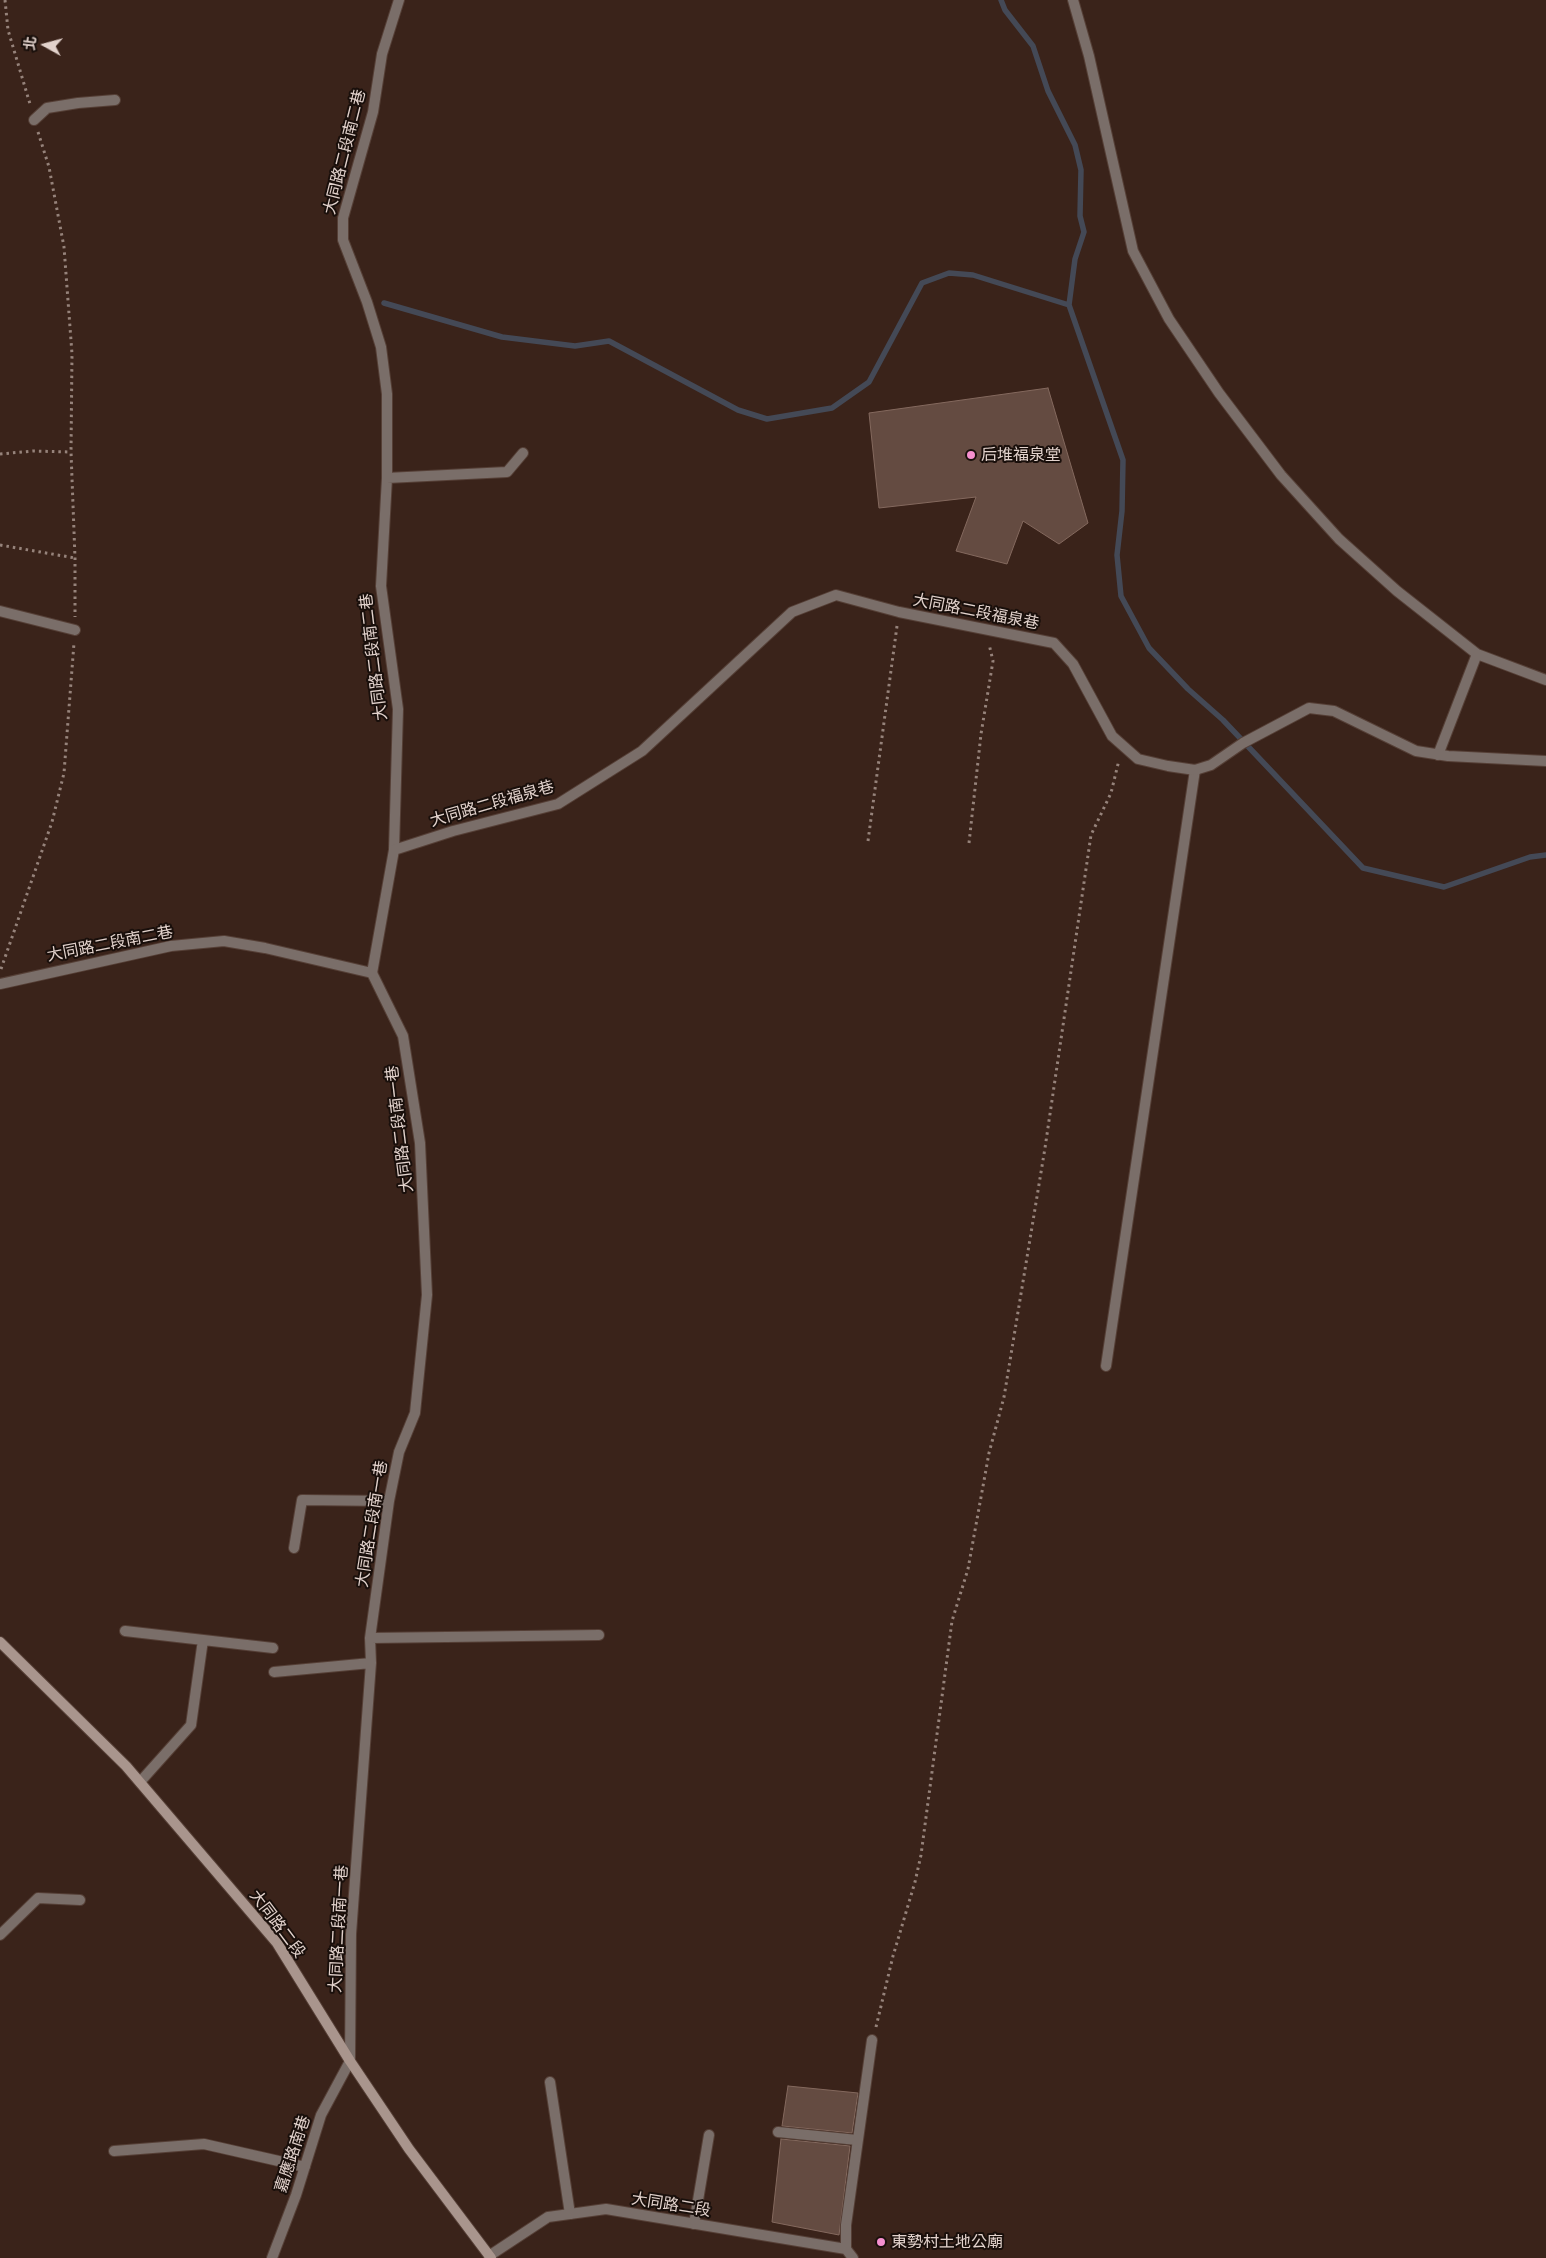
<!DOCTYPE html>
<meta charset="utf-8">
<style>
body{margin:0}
#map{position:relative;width:1546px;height:2258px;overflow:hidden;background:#3a231a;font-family:Cabin,"Noto Sans TC",sans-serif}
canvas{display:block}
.north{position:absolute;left:20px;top:20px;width:50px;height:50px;-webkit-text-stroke:4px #190f0b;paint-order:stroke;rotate:277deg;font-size:14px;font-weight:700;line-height:20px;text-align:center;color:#e2d2cc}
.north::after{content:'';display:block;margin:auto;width:18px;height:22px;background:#e2d2cc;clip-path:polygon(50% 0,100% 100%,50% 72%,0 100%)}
</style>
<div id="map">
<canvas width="1546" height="2258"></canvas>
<div class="north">北</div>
</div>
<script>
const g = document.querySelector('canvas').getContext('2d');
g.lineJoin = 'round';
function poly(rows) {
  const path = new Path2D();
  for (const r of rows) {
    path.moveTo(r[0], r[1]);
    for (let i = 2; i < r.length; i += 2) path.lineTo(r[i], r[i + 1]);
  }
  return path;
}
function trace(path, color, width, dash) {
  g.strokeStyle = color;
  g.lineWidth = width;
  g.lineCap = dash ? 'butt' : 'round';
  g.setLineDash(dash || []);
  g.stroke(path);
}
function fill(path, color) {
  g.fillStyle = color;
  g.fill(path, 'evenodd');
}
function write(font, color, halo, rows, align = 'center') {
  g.font = font + ' Cabin,"Noto Sans TC",sans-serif';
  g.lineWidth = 4;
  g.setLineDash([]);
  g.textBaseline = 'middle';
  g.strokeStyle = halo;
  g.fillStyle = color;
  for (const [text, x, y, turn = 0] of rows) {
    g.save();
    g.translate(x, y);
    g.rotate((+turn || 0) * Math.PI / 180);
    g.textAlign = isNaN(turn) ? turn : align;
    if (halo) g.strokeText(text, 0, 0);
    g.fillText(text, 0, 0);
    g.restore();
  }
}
trace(poly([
 [1001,0,1005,10,1033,46,1048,91,1075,145,1081,170,1080,216,1084,232,1075,259,1069,305,1123,460,1122,511,1117,555,1121,596,1149,648,1188,689,1223,720,1363,868,1444,887,1530,857,1546,855],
 [384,303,502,337,575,346,609,341,738,410,767,419,832,408,869,382,922,283,949,273,973,275,1069,305]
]), '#444956', 5.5);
const building = poly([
 [1048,388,1088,523,1059,544,1023,521,1007,564,956,551,976,497,879,508,869,413,1048,388],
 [788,2086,858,2093,852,2133,782,2126,788,2086],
 [781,2139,850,2146,839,2235,772,2222,781,2139]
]);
fill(building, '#644b41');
trace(building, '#84695e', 1);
const service = poly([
 [1073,0,1089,56,1133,251,1169,319,1219,393,1281,475,1339,539,1397,591,1477,654,1546,680],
 [34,120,47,108,78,103,115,100],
 [387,478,507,472,523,453],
 [0,611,75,630],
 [1438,755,1477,654],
 [394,850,398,709,381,586,387,478,387,394,381,347,367,302,343,240,343,218,373,112,382,54,399,0],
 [1106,1366,1195,770],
 [294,1548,302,1500,389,1501],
 [125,1631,273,1648],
 [370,1638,599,1635],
 [274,1672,371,1663],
 [140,1782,191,1725,203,1640],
 [0,1935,38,1898,80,1900],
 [550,2082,570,2214],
 [778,2132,857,2140],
 [114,2151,204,2144,305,2167],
 [694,2224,709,2135],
 [272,2258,296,2195,321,2115,350,2061,351,1934,371,1663,370,1638,389,1501,399,1452,415,1413,427,1295,420,1143,403,1036,372,973]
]);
const minor = poly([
 [846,2249,846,2225,872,2040],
 [489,2256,548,2217,606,2209,846,2249,853,2258]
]);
const tertiary = poly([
 [0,984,171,946,224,941,265,948,372,973,394,850,453,831,558,804,642,751,792,612,836,595,899,612,1054,643,1073,664,1112,736,1138,759,1168,766,1195,770,1211,765,1243,743,1309,708,1334,711,1416,751,1448,756,1546,761]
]);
const secondary = poly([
 [0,1642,126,1766,277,1943,350,2061,409,2149,491,2258]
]);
trace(service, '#553f36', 12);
trace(minor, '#553f36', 12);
trace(tertiary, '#553f36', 12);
trace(secondary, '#553f36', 12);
trace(poly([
 [5,0,8,30,30,104],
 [38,132,49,167,64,247,72,354,71,452,75,558,75,617],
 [0,454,33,451,71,452],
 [0,545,75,558],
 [868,841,897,626],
 [969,843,981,734,993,661,989,644],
 [1,969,52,822,64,773,74,643],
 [876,2027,893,1956,915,1882,921,1855,952,1621,968,1569,989,1453,1004,1397,1045,1148,1091,835,1111,793,1119,760]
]), '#96837b', 3, [2.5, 4]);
trace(service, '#7a6e69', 10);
trace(minor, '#7a6e69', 10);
trace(tertiary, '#7a6e69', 10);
trace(secondary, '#a9958d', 10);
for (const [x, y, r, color] of [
 [971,455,5,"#f690cf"],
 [881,2242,5,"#f690cf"]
]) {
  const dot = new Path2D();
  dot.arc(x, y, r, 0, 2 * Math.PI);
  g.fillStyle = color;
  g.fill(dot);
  trace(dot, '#190f0b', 2);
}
write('16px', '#e2d2cc', '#190f0b', [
 ["大同路二段南二巷",345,152,-76],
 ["大同路二段福泉巷",976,612,11],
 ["大同路二段南二巷",374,657,-97],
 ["大同路二段福泉巷",492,804,-16],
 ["大同路二段南二巷",110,944,-11],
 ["大同路二段南一巷",400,1129,-97],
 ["大同路二段南一巷",372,1524,-81],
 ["大同路二段",277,1924,53],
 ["大同路二段南一巷",339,1929,-87],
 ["嘉應路南巷",293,2154,-72],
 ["大同路二段",671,2205,9]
]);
write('16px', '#e2d2cc', '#190f0b', [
 ["后堆福泉堂",981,455],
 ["東勢村土地公廟",891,2242]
], 'left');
</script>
